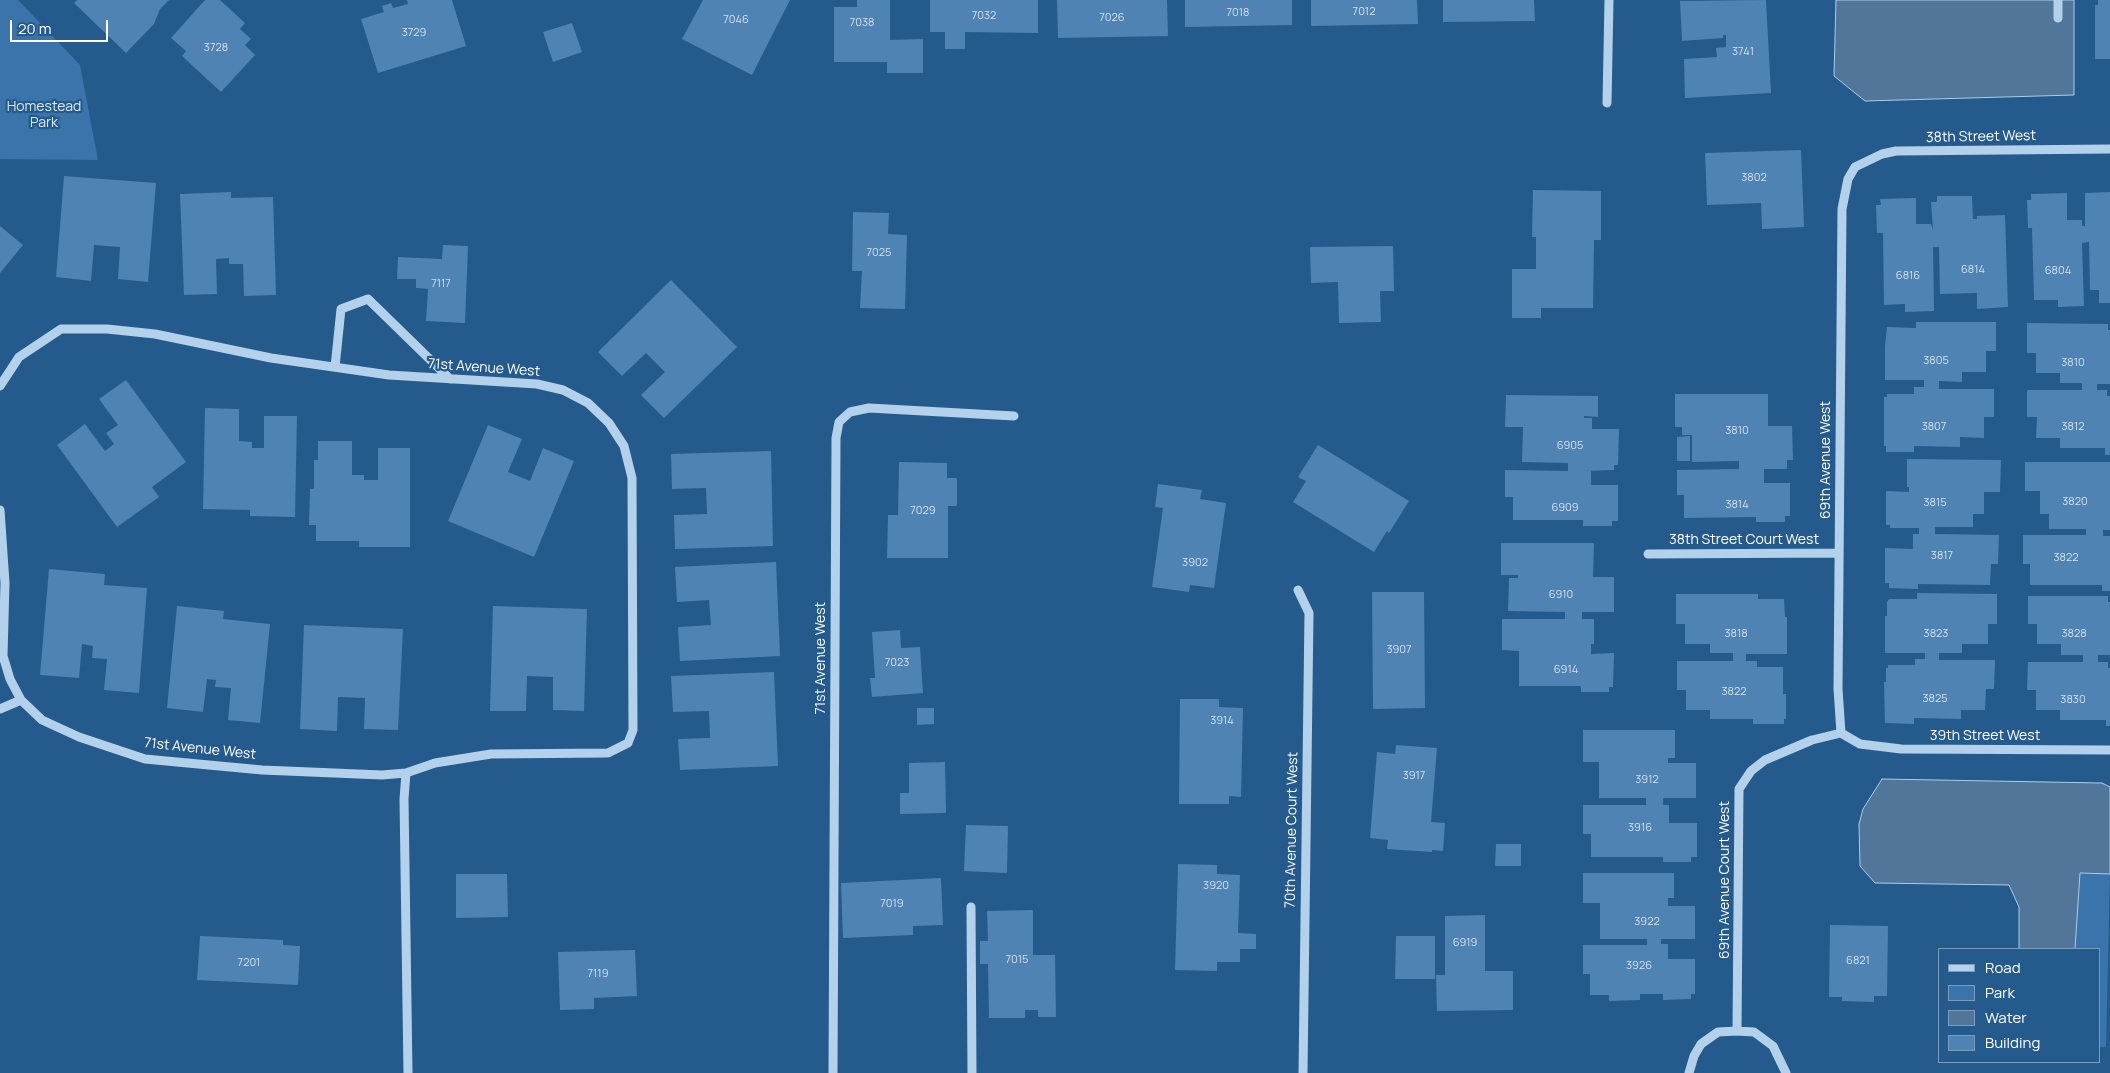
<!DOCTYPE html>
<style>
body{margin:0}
#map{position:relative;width:2110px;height:1073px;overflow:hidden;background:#255a8d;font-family:Manrope,sans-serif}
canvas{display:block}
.legend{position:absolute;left:1938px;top:948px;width:162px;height:115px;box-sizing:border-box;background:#255a8d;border:1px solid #7c9cbb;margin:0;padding:6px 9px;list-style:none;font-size:15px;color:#fff}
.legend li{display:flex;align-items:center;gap:10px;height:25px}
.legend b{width:25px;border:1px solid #7c9cbb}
.scale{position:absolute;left:10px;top:20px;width:98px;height:22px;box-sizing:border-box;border:2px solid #fff;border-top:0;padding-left:6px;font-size:15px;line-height:18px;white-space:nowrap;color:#fff;-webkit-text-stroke:4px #255a8d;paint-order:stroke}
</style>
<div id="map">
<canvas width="2110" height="1073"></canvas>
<ul class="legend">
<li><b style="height:6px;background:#b4d1eb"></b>Road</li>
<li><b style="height:14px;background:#3a74aa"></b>Park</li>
<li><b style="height:14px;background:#51769a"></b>Water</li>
<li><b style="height:14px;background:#4e83b3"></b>Building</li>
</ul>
<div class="scale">20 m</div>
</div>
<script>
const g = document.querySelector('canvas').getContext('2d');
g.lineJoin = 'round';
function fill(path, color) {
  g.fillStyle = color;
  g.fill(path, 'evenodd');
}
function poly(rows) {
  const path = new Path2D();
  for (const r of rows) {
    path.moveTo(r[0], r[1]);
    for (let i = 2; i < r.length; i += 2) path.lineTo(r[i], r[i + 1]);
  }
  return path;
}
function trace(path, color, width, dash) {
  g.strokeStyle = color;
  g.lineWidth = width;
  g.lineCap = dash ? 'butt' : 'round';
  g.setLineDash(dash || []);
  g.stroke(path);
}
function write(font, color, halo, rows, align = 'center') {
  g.font = font + ' Manrope,sans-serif';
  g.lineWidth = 4.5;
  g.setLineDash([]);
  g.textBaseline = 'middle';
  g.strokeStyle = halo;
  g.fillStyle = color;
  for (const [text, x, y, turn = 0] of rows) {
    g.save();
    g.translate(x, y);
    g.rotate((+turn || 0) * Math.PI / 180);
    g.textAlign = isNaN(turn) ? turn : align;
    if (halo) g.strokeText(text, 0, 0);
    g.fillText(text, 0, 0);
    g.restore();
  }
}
fill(poly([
 [0,0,18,0,80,65,98,160,0,159],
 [2079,873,2110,874,2106,1047,2099,1047,2099,949,2074,949]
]), '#3a74aa');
const water = poly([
 [1836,0,2074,0,2074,95,1865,101,1834,76,1836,0],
 [1882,779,2102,783,2110,787,2110,874,2080,873,2075,949,2019,949,2019,907,2009,885,1875,883,1860,866,1859,824,1863,809,1882,779]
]);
fill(water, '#51769a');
trace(water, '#a9cdeb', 1);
fill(poly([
 [77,0,169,0,160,9,154,24,126,53,74,3],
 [205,0,220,0,245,23,240,29,251,39,245,45,255,55,221,92,182,56,186,51,171,38],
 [407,0,452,0,466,46,378,73,361,19,384,12,382,6,391,3,393,8,408,4],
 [703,0,790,0,752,75,682,39],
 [857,0,890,0,890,40,923,39,923,73,887,73,887,62,834,62,834,7,857,7],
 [930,0,1038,0,1038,33,965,32,965,49,945,49,945,32,930,32],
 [1057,0,1167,0,1168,36,1058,38],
 [1185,0,1292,0,1292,25,1185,27],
 [1311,0,1417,0,1418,24,1311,26],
 [1443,0,1534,0,1535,21,1443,22],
 [1766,0,1771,93,1685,98,1684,59,1717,57,1716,48,1726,47,1726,35,1723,35,1723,38,1682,41,1680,1],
 [2098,0,2110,0,2110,59,2095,59,2095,5,2098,5],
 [572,23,582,52,553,62,543,32],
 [1801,150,1804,227,1762,229,1761,203,1707,205,1705,153],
 [64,176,156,183,148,282,118,279,120,247,94,245,91,281,56,277],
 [1533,190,1601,191,1601,240,1594,240,1593,308,1541,308,1541,318,1512,318,1512,269,1536,269,1536,237,1532,237],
 [231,192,231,198,273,197,276,295,244,296,243,264,229,264,229,258,216,259,217,294,184,295,180,194],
 [2110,192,2110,303,2099,303,2099,290,2090,290,2089,242,2082,243,2084,306,2058,307,2058,300,2034,300,2032,228,2028,228,2027,200,2031,200,2031,194,2067,193,2067,220,2082,220,2082,226,2085,226,2085,193],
 [1937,196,1972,196,1973,219,1977,219,1977,216,2005,215,2008,307,1977,309,1977,293,1940,294,1939,247,1933,247,1934,311,1905,312,1905,304,1884,305,1883,233,1877,233,1876,205,1881,205,1880,199,1916,198,1916,224,1931,224,1933,230,1931,202,1937,202],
 [853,212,889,213,888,234,907,235,905,309,860,308,862,271,852,271],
 [0,226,23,245,0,273],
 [443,245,468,246,465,323,426,321,428,289,416,288,416,279,397,279,398,257,442,259],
 [1393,246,1394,291,1380,291,1381,322,1339,323,1338,282,1311,283,1310,247],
 [671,280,737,347,664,418,641,395,665,372,646,353,622,376,598,352],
 [1916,322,1996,322,1996,351,1986,351,1986,372,1962,372,1962,382,1939,381,1939,389,1994,389,1994,417,1984,417,1984,438,1960,437,1960,447,1914,446,1914,452,1886,452,1886,446,1884,446,1884,397,1887,397,1887,394,1914,394,1914,387,1924,387,1924,380,1885,380,1885,346,1887,327,1916,328],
 [2027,323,2108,324,2108,330,2110,330,2110,384,2097,384,2097,390,2107,390,2107,396,2110,396,2110,455,2105,455,2105,448,2060,448,2060,438,2036,438,2037,417,2027,417,2027,390,2082,390,2082,383,2060,383,2060,373,2036,373,2036,353,2027,353],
 [126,380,186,462,152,487,159,497,117,527,57,445,85,424,105,451,114,444,106,433,118,425,99,399],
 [1675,394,1768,394,1768,426,1792,426,1793,460,1787,460,1787,469,1764,469,1764,483,1790,483,1790,516,1785,516,1785,522,1756,522,1756,517,1684,518,1684,495,1677,495,1677,470,1739,469,1739,461,1692,462,1692,435,1682,435,1682,427,1675,427],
 [1506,395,1598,396,1598,417,1584,416,1584,418,1592,418,1592,429,1619,429,1618,465,1614,465,1614,470,1584,471,1591,471,1591,485,1618,485,1618,521,1612,521,1612,526,1583,526,1583,520,1513,520,1513,497,1505,497,1505,470,1568,471,1568,463,1522,462,1523,427,1505,427],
 [205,408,239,409,239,441,252,442,252,448,264,448,264,416,297,416,295,517,250,516,250,510,203,509],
 [488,425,522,439,508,472,530,481,543,448,574,461,534,557,448,521],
 [1690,436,1690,461,1677,461,1677,437],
 [318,441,352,441,352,475,364,475,364,480,378,480,378,448,410,448,410,547,359,547,359,541,316,541,316,525,309,525,310,489,314,489,314,460,318,460],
 [1318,445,1409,501,1389,533,1387,531,1374,552,1293,502,1306,481,1298,477],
 [771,451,773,546,675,549,674,515,707,514,706,488,672,489,671,454],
 [1907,459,2001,460,2000,492,1984,492,1984,514,1973,514,1973,527,1935,527,1935,534,1999,535,1998,564,1991,564,1990,585,1918,584,1918,589,1889,588,1889,583,1885,583,1885,548,1913,549,1913,534,1919,534,1919,528,1890,528,1890,525,1886,525,1886,491,1909,492,1909,487,1907,487],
 [899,462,947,463,947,478,957,478,957,506,948,506,948,558,887,558,888,515,898,515],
 [2025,462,2110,462,2110,530,2103,530,2103,536,2110,536,2110,591,2102,591,2102,585,2030,585,2030,564,2023,564,2023,535,2086,535,2086,529,2049,529,2049,514,2040,514,2040,491,2025,491],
 [1158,484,1202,490,1200,499,1226,503,1214,588,1190,585,1189,592,1152,587,1163,508,1155,507],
 [1501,543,1594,543,1593,577,1614,577,1614,612,1582,612,1582,619,1594,619,1594,644,1591,644,1591,654,1614,653,1613,687,1609,687,1609,692,1581,692,1581,686,1519,686,1519,651,1502,650,1502,619,1565,619,1565,612,1508,611,1509,578,1518,578,1518,575,1501,575],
 [776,562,780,656,680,661,678,627,711,625,709,600,677,602,675,567],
 [49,569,105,574,104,585,147,588,139,693,104,690,107,659,92,658,93,646,82,644,79,678,40,675],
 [1372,592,1424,592,1425,708,1373,709],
 [1917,593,1997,594,1997,624,1988,624,1988,644,1962,644,1962,653,1939,653,1939,660,1995,660,1994,689,1986,689,1985,710,1961,710,1961,719,1914,718,1914,724,1885,723,1884,682,1886,682,1886,668,1888,668,1888,665,1915,665,1915,659,1925,659,1925,653,1885,653,1885,616,1887,616,1887,602,1889,599,1917,599],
 [1676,594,1758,594,1758,599,1784,599,1785,617,1787,617,1787,654,1746,654,1746,661,1757,661,1757,667,1783,667,1783,694,1786,694,1786,719,1784,719,1784,724,1753,724,1753,719,1710,719,1710,710,1686,710,1686,690,1677,690,1677,661,1733,661,1733,653,1710,653,1710,644,1685,644,1685,624,1676,624],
 [2028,596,2108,596,2108,602,2110,602,2110,655,2098,655,2098,662,2108,662,2108,668,2110,668,2110,726,2106,726,2106,720,2060,720,2060,710,2036,710,2036,690,2027,690,2028,662,2083,662,2083,655,2061,655,2061,644,2037,644,2037,624,2028,624],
 [177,606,224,611,223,619,270,624,260,723,228,720,231,688,215,687,216,680,207,679,203,712,167,708],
 [493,606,587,609,584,711,553,710,553,677,527,676,526,711,490,711],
 [304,625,403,629,398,730,364,729,365,698,338,697,337,731,300,729],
 [900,630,901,648,920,647,923,693,872,697,870,678,875,678,872,632],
 [774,672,778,766,680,770,678,739,710,738,709,711,673,712,671,676],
 [1180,699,1219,699,1219,707,1243,708,1241,797,1229,796,1229,804,1179,804],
 [917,708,934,708,934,724,917,725],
 [1583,730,1675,730,1675,758,1668,758,1668,763,1696,763,1696,798,1663,798,1663,805,1669,805,1669,823,1697,823,1697,857,1691,857,1691,862,1663,862,1663,857,1591,857,1591,834,1583,834,1583,805,1646,805,1646,798,1599,798,1599,762,1583,762],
 [1396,745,1437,748,1431,822,1445,823,1443,851,1432,850,1432,852,1387,849,1388,840,1370,838,1377,752,1395,754],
 [945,762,946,813,900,814,900,793,909,793,909,763],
 [966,825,1008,826,1007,873,964,871],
 [1496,844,1521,844,1521,866,1495,866],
 [1178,864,1217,865,1217,874,1240,875,1238,933,1256,934,1256,949,1240,949,1240,962,1217,962,1217,971,1175,970],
 [1583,873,1674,873,1674,898,1668,898,1668,906,1695,906,1695,939,1661,939,1661,944,1668,944,1668,959,1695,959,1695,994,1691,994,1691,999,1663,1000,1663,994,1640,994,1640,1000,1609,1001,1609,995,1590,995,1590,974,1583,974,1583,945,1647,945,1647,939,1600,939,1600,903,1583,903],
 [456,874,507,874,508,917,456,918],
 [941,878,943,925,913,926,913,935,843,938,841,883],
 [1033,910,1033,955,1055,955,1056,1017,1038,1017,1038,1010,1025,1010,1025,1018,989,1018,988,964,980,964,980,941,988,941,987,911],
 [1485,915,1485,971,1513,971,1513,1010,1437,1011,1436,975,1445,975,1445,916],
 [1830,925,1888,926,1887,996,1874,996,1874,1002,1842,1001,1842,997,1829,997],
 [200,936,283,940,283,945,300,946,298,985,197,980],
 [1396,936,1435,936,1435,979,1395,979],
 [635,950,637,996,594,998,594,1009,560,1010,558,952]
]), '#4e83b3');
trace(poly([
 [2058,18,2058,0],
 [1607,103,1609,0],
 [2110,149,1896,151,1882,154,1855,167,1848,179,1842,209,1838,689,1841,733,1860,744,1901,749,2110,750],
 [335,367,341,309,368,299,450,379],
 [0,386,19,357,61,329,107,329,155,334,271,358,389,375,537,384,563,390,588,403,609,423,624,446,632,478,633,730,628,743,608,753,491,754,435,763,406,773,382,775,262,770,145,759,79,737,42,720,21,700,10,679,3,656,5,583,0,510],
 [1648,554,1839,553],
 [1298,590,1309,613,1303,1073],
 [0,709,21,700],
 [406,773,404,799,408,1073],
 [971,907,972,1073],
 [1737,1031,1739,789,1751,771,1765,760,1812,740,1841,733],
 [833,1073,836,438,839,422,850,412,869,408,1014,416],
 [1689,1073,1694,1056,1701,1044,1718,1032,1737,1031,1754,1032,1773,1046,1786,1073]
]), '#b4d1eb', 9);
write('11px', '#d3e0ec', null, [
 ["7012",1364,12],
 ["7018",1238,13],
 ["7032",984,16],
 ["7026",1112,18],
 ["7046",736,20],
 ["7038",862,23],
 ["3729",414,33],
 ["3728",216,48],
 ["3741",1743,52],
 ["3802",1754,178],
 ["7025",879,253],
 ["6814",1973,270],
 ["6804",2058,271],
 ["6816",1908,276],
 ["7117",441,284],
 ["3805",1936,361],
 ["3810",2073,363],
 ["3807",1934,427],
 ["3812",2073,427],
 ["3810",1737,431],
 ["6905",1570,446],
 ["3820",2075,502],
 ["3815",1935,503],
 ["3814",1737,505],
 ["6909",1565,508],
 ["7029",923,511],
 ["3817",1942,556],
 ["3822",2066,558],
 ["3902",1195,563],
 ["6910",1561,595],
 ["3818",1736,634],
 ["3823",1936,634],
 ["3828",2074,634],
 ["3907",1399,650],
 ["7023",897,663],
 ["6914",1566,670],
 ["3822",1734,692],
 ["3825",1935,699],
 ["3830",2073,700],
 ["3914",1222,721],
 ["3917",1414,776],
 ["3912",1647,780],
 ["3916",1640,828],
 ["3920",1216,886],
 ["7019",892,904],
 ["3922",1647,922],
 ["6919",1465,943],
 ["7015",1017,960],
 ["6821",1858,961],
 ["7201",249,963],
 ["3926",1639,966],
 ["7119",598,974]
]);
write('14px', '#d9e9f8', '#255a8d', [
 ["Homestead",44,107],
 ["Park",44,123]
]);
write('14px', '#fff', '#255a8d', [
 ["38th Street West",1981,137,-1],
 ["71st Avenue West",484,368,4],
 ["69th Avenue West",1826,460,-90],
 ["38th Street Court West",1744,540],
 ["71st Avenue West",821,658,-90],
 ["39th Street West",1985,736],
 ["71st Avenue West",200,749,6],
 ["70th Avenue Court West",1292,830,-89],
 ["69th Avenue Court West",1725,880,-90]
]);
</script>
